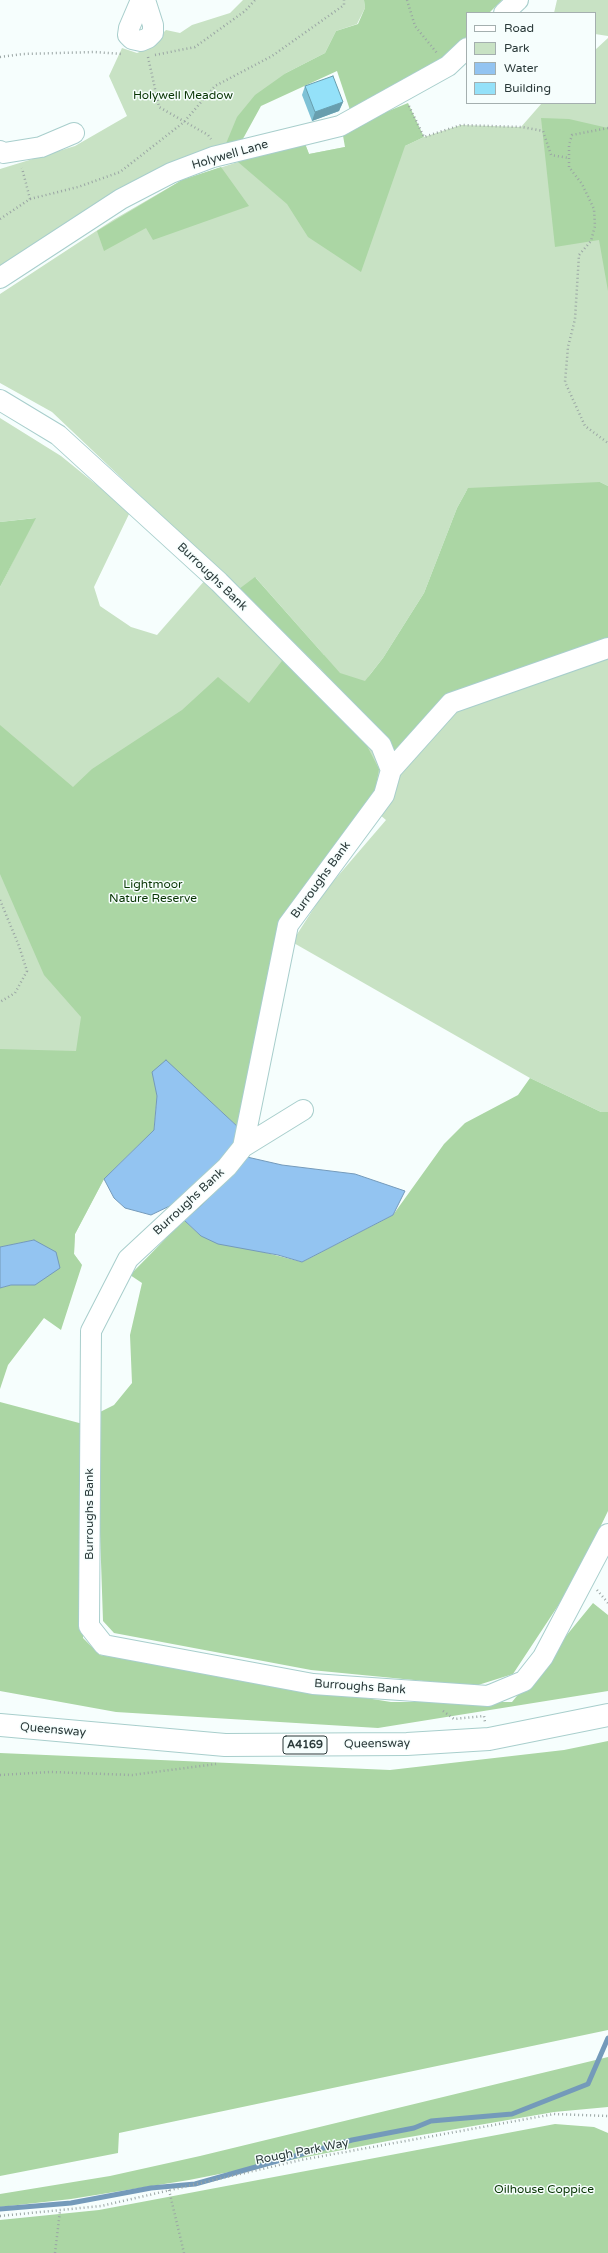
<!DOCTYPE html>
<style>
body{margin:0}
#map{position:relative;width:608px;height:2253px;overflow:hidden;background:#f6fefd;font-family:"Varela Round",sans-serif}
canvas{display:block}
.legend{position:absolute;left:466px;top:12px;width:130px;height:92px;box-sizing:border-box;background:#f6fefd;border:1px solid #a4afaf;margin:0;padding:5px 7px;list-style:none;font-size:12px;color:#2a3939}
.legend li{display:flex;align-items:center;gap:8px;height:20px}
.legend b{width:20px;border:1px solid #a4afaf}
</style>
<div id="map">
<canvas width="608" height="2253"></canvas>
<ul class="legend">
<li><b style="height:5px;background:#fff"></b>Road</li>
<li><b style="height:11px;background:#c8e2c4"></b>Park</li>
<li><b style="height:11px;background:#93c4f1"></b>Water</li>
<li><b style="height:11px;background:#94e1f9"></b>Building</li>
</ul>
</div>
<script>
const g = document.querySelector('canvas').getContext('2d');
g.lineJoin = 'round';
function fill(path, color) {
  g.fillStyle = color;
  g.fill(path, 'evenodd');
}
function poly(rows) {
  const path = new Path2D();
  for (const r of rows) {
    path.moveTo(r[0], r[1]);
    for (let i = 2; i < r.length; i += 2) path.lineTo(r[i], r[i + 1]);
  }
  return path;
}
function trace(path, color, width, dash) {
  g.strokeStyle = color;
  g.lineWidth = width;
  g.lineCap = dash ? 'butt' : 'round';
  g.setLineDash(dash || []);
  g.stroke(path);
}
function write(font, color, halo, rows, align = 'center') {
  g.font = font + ' "Varela Round",sans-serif';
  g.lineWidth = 3;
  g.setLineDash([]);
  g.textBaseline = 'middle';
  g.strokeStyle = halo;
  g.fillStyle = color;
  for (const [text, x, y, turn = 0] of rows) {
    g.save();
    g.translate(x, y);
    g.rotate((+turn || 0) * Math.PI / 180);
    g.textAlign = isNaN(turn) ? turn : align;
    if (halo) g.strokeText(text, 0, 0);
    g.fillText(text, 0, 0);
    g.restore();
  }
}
fill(poly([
 [243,0,364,0,365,8,357,24,336,31,325,53,286,73,222,154,0,272,0,169,75,146,127,116,109,76,122,48,137,53,147,49,166,30,180,33,192,25,230,13],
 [557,0,608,0,608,36,595,34,595,13,554,13],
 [608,38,608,486,600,482,528,686,608,659,608,1112,601,1112,530,1078,292,942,325,891,386,820,368,805,104,1179,75,1234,74,1254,82,1265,34,1240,0,1247,0,587,35,518,0,522,0,418,61,456,130,512,94,587,100,606,131,627,157,635,206,579,231,582,52,412,0,383,0,294,113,220,182,180,238,162,304,141,309,154,345,147,405,146,424,137,461,125,521,127,542,103,595,103,595,50],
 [468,488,401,653,368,677,383,658,424,593,457,508],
 [256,578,324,655,324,656,252,580]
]), '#c8e2c4');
fill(poly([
 [364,0,502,0,489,13,467,13,467,36,452,52,350,110,337,71,261,106,239,146,225,146,237,117,255,95,286,73,325,53,336,31,358,24,365,8],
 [408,103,424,137,405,146,361,272,308,237,287,204,238,162,304,141,309,154,345,147,342,130],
 [541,118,569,119,608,128,608,291,599,240,555,247],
 [221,167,249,206,153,240,146,228,104,251,97,231,182,180],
 [600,482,608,486,608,639,445,699,395,755,321,669,239,589,255,577,340,673,365,681,383,658,424,593,457,508,468,488],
 [36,518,0,587,0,522],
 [285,657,365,742,379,769,376,786,368,805,283,917,239,1128,166,1061,153,1072,157,1096,154,1130,104,1179,75,1234,74,1254,82,1265,61,1330,44,1318,8,1365,0,1389,0,1288,11,1285,35,1285,34,1240,0,1247,0,1049,76,1051,81,1017,44,975,0,874,0,725,73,787,92,769,182,710,218,677,249,703],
 [530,1078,601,1112,608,1112,608,1511,573,1583,513,1674,475,1686,311,1670,114,1633,103,1621,96,1414,114,1405,132,1383,130,1335,142,1283,130,1275,184,1220,201,1236,302,1262,393,1215,444,1144,465,1123,518,1095],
 [0,1402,83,1424,83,1638,100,1655,391,1702,512,1702,593,1603,608,1615,608,1691,378,1728,116,1712,0,1691],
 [608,1741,608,2030,119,2133,118,2153,0,2176,0,1753,390,1770,564,1750],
 [608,2057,608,2107,554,2112,398,2139,189,2180,71,2199,0,2207,0,2194,110,2176,200,2156],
 [555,2124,594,2127,608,2133,608,2253,0,2253,0,2220,99,2210]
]), '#abd6a4');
const water = poly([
 [166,1060,239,1128,236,1144,228,1155,178,1202,151,1215,125,1208,114,1198,104,1179,154,1130,157,1096,152,1072,166,1060],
 [247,1157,282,1165,355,1174,405,1191,393,1215,302,1262,278,1255,218,1244,201,1236,184,1220,202,1205,247,1157],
 [34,1240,56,1252,60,1268,35,1285,11,1285,0,1288,0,1247,34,1240]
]);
fill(water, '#93c4f1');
trace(water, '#749aba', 1);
trace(poly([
 [0,2209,71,2203,151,2188,195,2184,352,2140,414,2128,431,2121,512,2114,588,2084,608,2038]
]), '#749aba', 5);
const minor = poly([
 [141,0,129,28,128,35,132,39,141,41,148,38,153,33,153,25,145,0],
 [504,13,518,0],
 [0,151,4,153,41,147,74,133],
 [0,278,121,199,171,173,213,157,340,126,448,66,467,48],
 [0,400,58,435,219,582,381,745,391,770,384,795,288,925,243,1147,227,1167,128,1259,91,1331,89,1626,104,1645,313,1684,488,1696,524,1681,543,1657,608,1534],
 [391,770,451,703,608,648],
 [243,1147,303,1110]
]);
const major = poly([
 [0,1725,225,1745,407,1744,489,1739,608,1715]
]);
trace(minor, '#a8cecc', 22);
trace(major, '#a8cecc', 24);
trace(poly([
 [407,0,415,26,437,53],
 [155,55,195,47,245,11,255,0],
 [0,57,23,54,95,52,122,54],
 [148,57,159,107,208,135,211,139],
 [409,106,424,137,461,125,522,127,543,131,551,155,569,158],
 [608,128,572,135,569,145,569,167,582,184,594,209,595,226,591,241,579,255,575,319,568,347,565,382,585,426,608,443],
 [30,199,78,187,120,172,184,122,215,86,272,56,344,5,344,0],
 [0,219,30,199,22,168],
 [0,900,19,946,27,971,15,993,0,1002],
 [597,1590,608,1603],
 [443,1711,454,1719,484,1716,485,1722],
 [0,1775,51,1772,132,1775,216,1764],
 [169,2190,184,2253],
 [0,2216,101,2206,301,2160,554,2114,608,2116],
 [55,2253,60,2211]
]), '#9aa5a4', 2.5, [1, 3]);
trace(minor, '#fff', 20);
trace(major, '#fff', 22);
fill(poly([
 [305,86,343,102,339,111,312,121,302,95]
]), '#7fc2d6');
fill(poly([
 [343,102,339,111,312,121,315,112]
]), '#689eae');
const building = poly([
 [333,76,343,102,315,112,305,86,333,76]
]);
fill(building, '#94e1f9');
trace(building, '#689eae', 1);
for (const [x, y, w] of [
 [305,1745,44]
]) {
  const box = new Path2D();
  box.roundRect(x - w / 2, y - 9, w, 18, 3);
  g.fillStyle = '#f6fefd';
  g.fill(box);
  trace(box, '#2a3939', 1);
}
write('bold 11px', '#2a3939', null, [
 ["A4169",305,1745]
]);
write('12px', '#083503', '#f6fefd', [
 ["Holywell Meadow",183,96],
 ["Lightmoor",153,885],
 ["Nature Reserve",153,899],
 ["Oilhouse Coppice",544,2190]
]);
write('12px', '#2a3939', '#f6fefd', [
 ["Holywell Lane",230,155,-16],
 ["Burroughs Bank",212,577,44],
 ["Burroughs Bank",321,880,-54],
 ["Burroughs Bank",189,1202,-43],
 ["Burroughs Bank",90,1514,-90],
 ["Burroughs Bank",360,1687,4],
 ["Queensway",53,1730,5],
 ["Queensway",377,1744,-1],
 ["Rough Park Way",302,2152,-11]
]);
</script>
